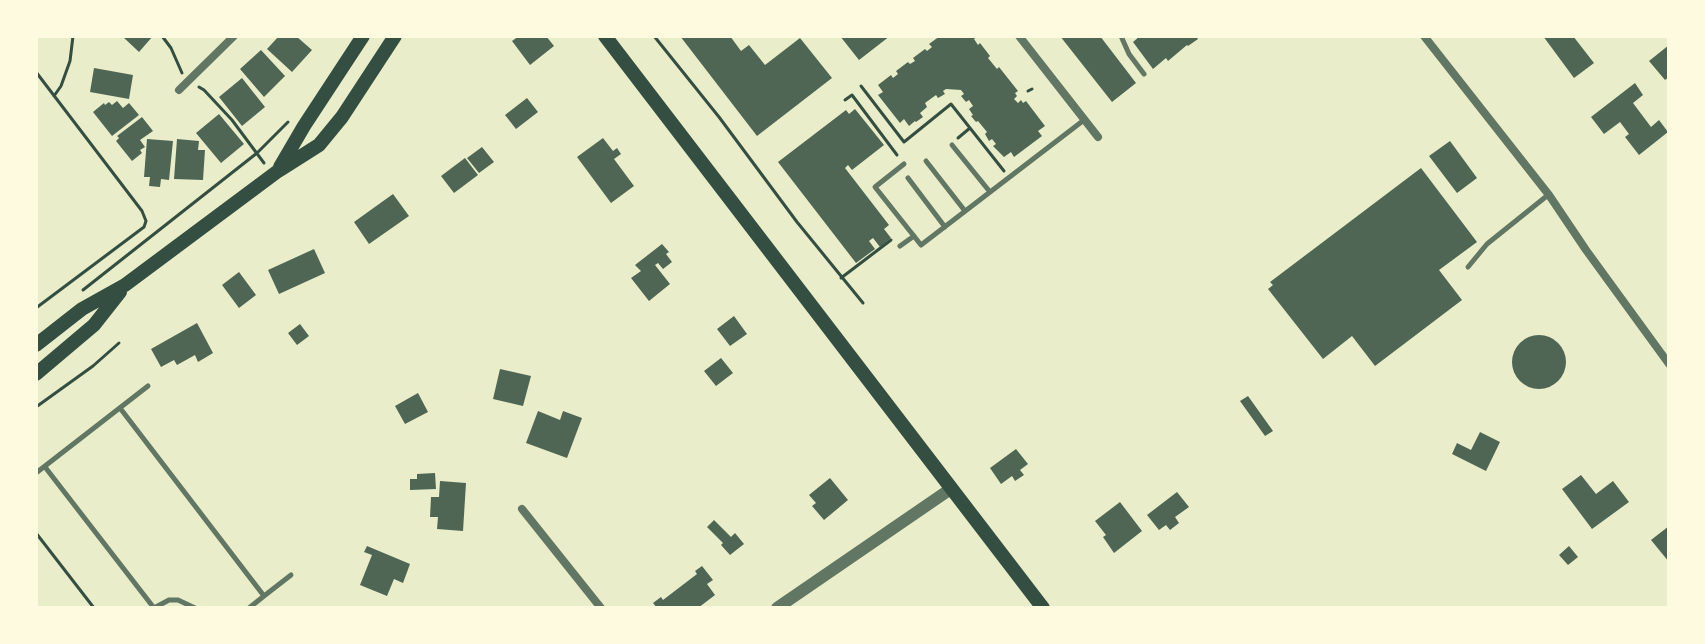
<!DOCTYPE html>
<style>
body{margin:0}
#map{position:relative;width:1705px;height:644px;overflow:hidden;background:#e9edc9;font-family:Raleway,sans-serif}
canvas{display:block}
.frame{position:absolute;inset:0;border:38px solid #fefae0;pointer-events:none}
</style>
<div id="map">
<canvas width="1705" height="644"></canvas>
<div class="frame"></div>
</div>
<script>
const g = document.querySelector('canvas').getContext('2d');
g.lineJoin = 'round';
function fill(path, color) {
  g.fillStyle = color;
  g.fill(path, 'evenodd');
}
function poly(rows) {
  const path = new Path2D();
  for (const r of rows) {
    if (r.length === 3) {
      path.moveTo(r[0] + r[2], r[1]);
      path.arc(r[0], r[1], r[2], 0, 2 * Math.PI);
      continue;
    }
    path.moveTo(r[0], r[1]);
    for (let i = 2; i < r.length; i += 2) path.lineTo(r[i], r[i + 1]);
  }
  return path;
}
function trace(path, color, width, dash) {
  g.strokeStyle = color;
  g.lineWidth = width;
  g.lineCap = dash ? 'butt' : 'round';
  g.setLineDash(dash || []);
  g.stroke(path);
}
fill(poly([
 [122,36,153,36,139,52],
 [279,36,296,36,312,50,292,72,267,49],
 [519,36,546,36,554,46,530,65,512,41],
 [680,36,730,36,741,51,749,45,765,65,800,38,832,78,757,136],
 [840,36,890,36,859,60],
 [940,36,978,36,974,39,978,45,980,43,990,56,988,58,997,69,999,67,1018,91,1015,93,1017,96,1014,99,1018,103,1021,100,1023,103,1026,101,1045,126,1038,131,1042,136,1014,157,1011,152,1004,157,993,146,996,144,992,139,989,141,985,134,987,132,978,121,976,122,971,116,973,115,969,109,973,106,969,100,966,102,961,96,964,94,961,90,946,89,943,91,945,94,938,98,936,95,925,103,927,107,920,113,923,117,916,122,915,121,909,126,904,119,900,123,878,95,883,92,878,85,891,75,893,78,898,74,896,71,908,62,910,64,915,61,913,58,925,49,927,51,932,47,929,44],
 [1060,36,1100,36,1136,83,1112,102],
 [1140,36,1196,36,1198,39,1188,46,1187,45,1168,61,1166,58,1153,69,1133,42],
 [1543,36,1573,36,1594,63,1574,78],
 [1669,45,1669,77,1665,80,1649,61],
 [261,50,285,76,264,97,240,69],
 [94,68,133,75,129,99,90,92],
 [242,78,265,107,242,126,219,97],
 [1635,83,1643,95,1633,103,1651,127,1659,120,1668,132,1639,155,1625,137,1629,134,1620,122,1604,134,1591,117],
 [527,98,538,112,516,129,505,115],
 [117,101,123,108,129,103,139,115,112,136,93,112,104,103,105,105,109,102,112,105],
 [855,109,884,145,852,170,848,165,845,168,889,225,884,229,891,238,880,247,873,238,869,241,875,249,856,263,778,162,846,110,849,114],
 [219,114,244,144,221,163,196,133],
 [142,117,153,131,140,140,145,147,140,150,142,153,132,161,116,141,119,138,117,136],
 [603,138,613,151,617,148,621,154,614,159,634,186,611,203,577,157],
 [147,139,173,141,169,180,161,179,160,187,149,186,150,177,144,177],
 [177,139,199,141,198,150,205,150,203,180,174,179],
 [1450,141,1477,178,1457,193,1429,156],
 [482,147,494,162,479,173,467,158],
 [465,158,478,175,454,193,441,176],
 [1421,168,1477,242,1439,270,1462,300,1375,366,1352,336,1323,359,1268,289,1273,285,1270,282],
 [393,194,409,216,369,244,354,222],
 [662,244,669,252,666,254,672,262,663,269,658,263,655,265,670,284,649,301,631,278,641,271,635,265],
 [314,249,325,273,279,294,268,270],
 [239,272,256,295,239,308,222,285],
 [734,316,747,334,730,346,717,329],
 [197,323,213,353,198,362,195,355,177,365,174,360,161,367,151,349],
 [300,324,309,336,297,345,288,333],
 [1539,362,27],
 [721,358,733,373,716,386,704,371],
 [500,369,531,376,523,406,493,399],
 [418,393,428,412,405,424,395,406],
 [1248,396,1273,431,1265,436,1240,401],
 [538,411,560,420,563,411,582,418,567,458,526,443],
 [1480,432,1500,442,1486,471,1452,454,1457,443,1471,450],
 [1016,449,1028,464,1020,470,1024,475,1015,481,1012,476,1001,484,990,468],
 [435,473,436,489,410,490,410,479,417,479,417,474],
 [1581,475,1596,494,1613,481,1629,502,1592,529,1562,489],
 [830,478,848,500,824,520,812,506,816,503,809,495],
 [440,481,466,483,463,531,437,529,438,517,430,517,431,497,439,497],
 [1177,492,1189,507,1175,517,1179,523,1170,530,1166,525,1159,530,1147,515],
 [1120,502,1142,531,1114,553,1103,537,1106,535,1095,521],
 [714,520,731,537,735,533,744,544,730,555,721,545,723,543,707,527],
 [1669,526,1669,562,1651,540],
 [367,546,410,564,403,583,394,579,387,596,360,585,372,555,364,552],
 [1569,546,1578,557,1568,565,1559,555],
 [702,566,713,580,707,584,715,595,698,608,657,608,653,603,661,597,663,600,697,574,695,571]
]), '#4f6655');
trace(poly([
 [162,36,171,48,182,73],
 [654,36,719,117,797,222,863,303],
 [36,72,142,211,146,221,144,227,36,308],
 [861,86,904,142,951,104,1004,171],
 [199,87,204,90,232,120,264,163],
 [1028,91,1032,89],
 [54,96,61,86,70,61,73,36],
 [845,100,852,95,897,155],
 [958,138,970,128],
 [841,278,891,240],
 [83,290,257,153,288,122],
 [36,407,93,366,119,343],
 [36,533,94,608]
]), '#344e41', 3);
trace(poly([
 [1121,36,1129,54,1144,74],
 [952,145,990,192],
 [926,161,965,211],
 [904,164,875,187,921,245,1084,120],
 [908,178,945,227],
 [900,246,914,236],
 [1468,267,1487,244,1548,195],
 [120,408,264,596,249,608],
 [45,467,154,608],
 [36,473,148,386],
 [264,596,291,575],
 [154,608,169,600,178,600,195,608]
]), '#617663', 5);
trace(poly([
 [1019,36,1098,137],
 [1424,36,1549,195,1586,250,1669,364],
 [179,90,234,36],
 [522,509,601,608]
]), '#617663', 8);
trace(poly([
 [777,608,952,488]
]), '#617663', 12);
trace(poly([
 [605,36,1043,608],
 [280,167,304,126,363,36],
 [36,345,82,309,125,285,278,171,319,145,342,117,395,36],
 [36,374,94,325,120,292]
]), '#344e41', 14);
</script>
